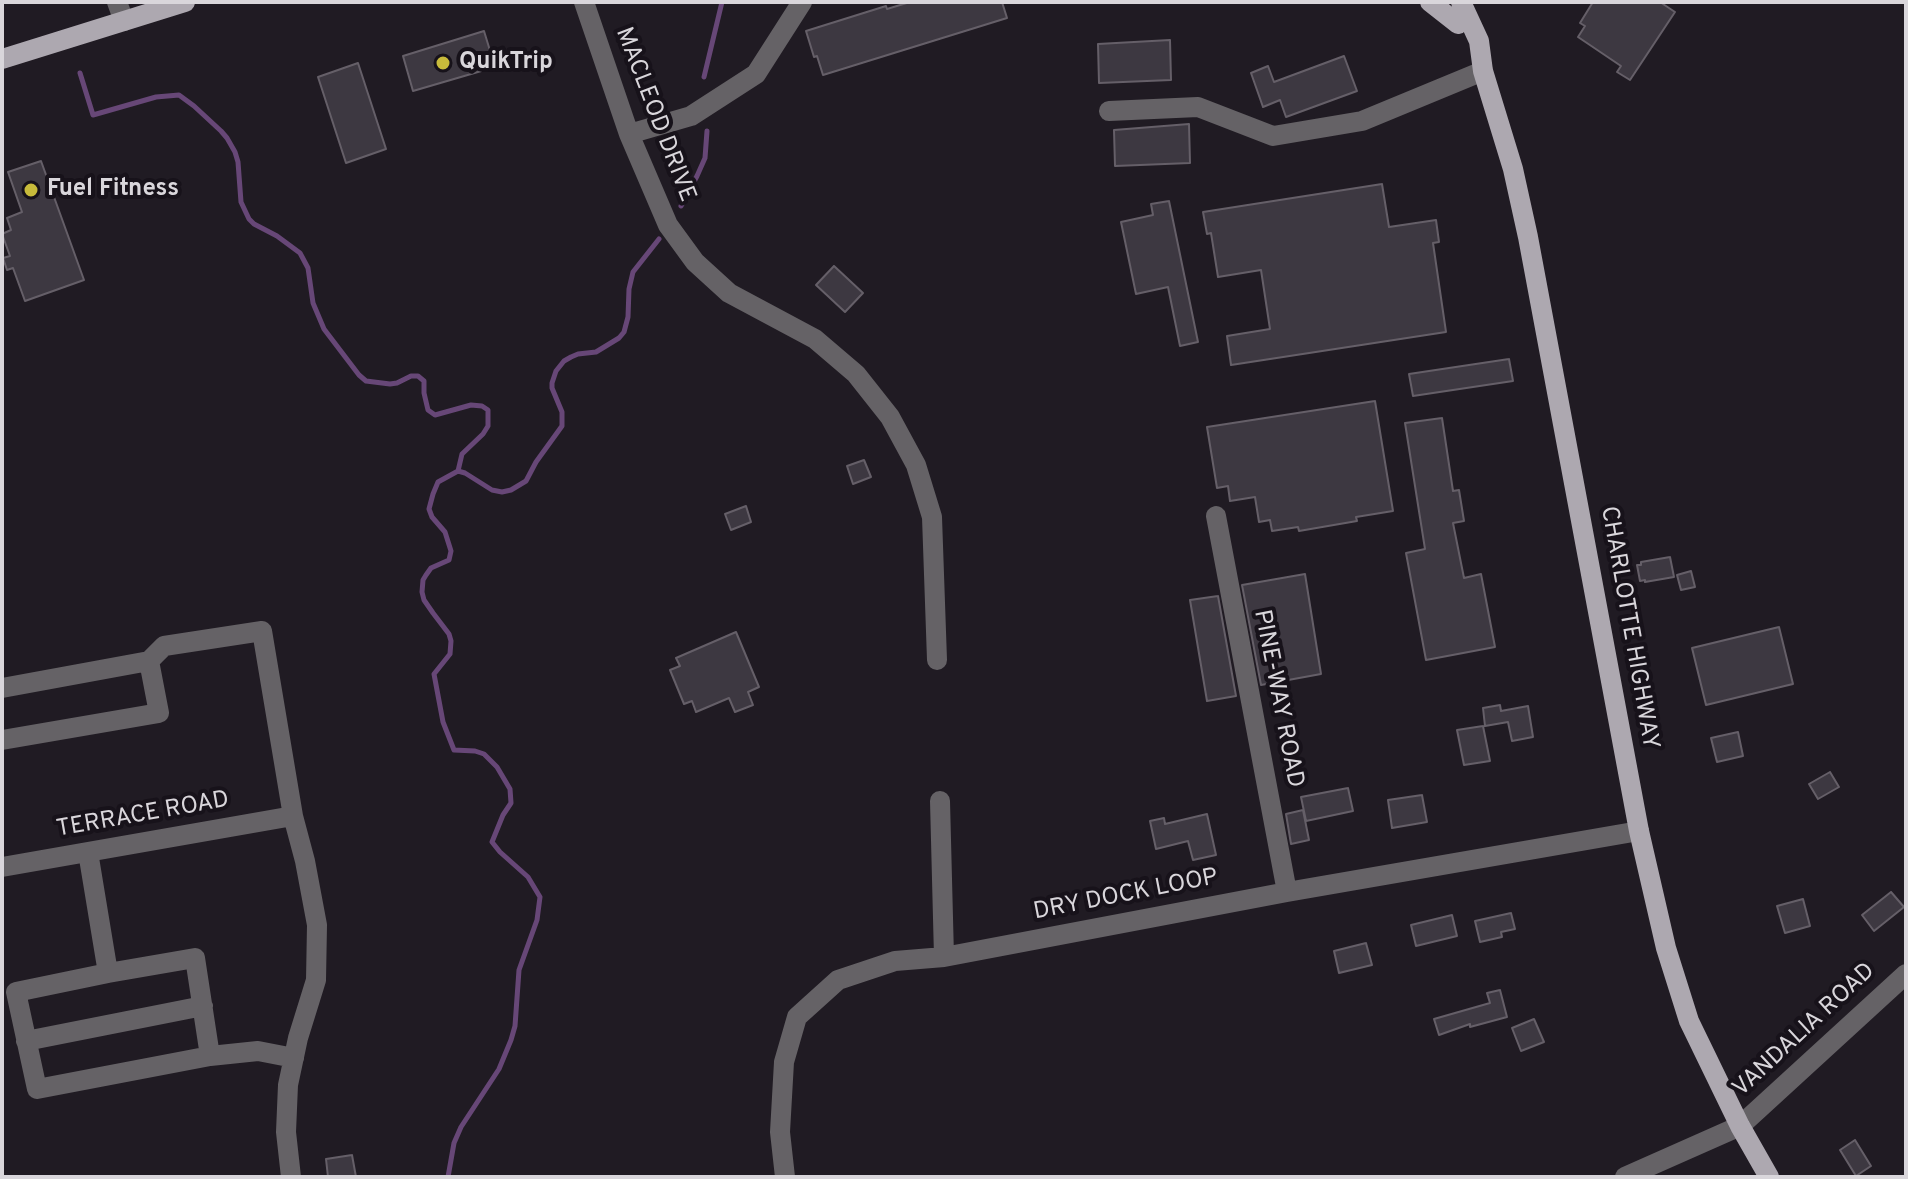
<!DOCTYPE html>
<style>
body{margin:0}
#map{position:relative;width:1908px;height:1179px;overflow:hidden;background:#201b23;font-family:Overpass,sans-serif}
canvas{display:block}
.frame{position:absolute;inset:0;border:4px solid #d9d6db;pointer-events:none}
</style>
<div id="map">
<canvas width="1908" height="1179"></canvas>
<div class="frame"></div>
</div>
<script>
const g = document.querySelector('canvas').getContext('2d');
g.lineJoin = 'round';
function poly(rows) {
  const path = new Path2D();
  for (const r of rows) {
    path.moveTo(r[0], r[1]);
    for (let i = 2; i < r.length; i += 2) path.lineTo(r[i], r[i + 1]);
  }
  return path;
}
function trace(path, color, width, dash) {
  g.strokeStyle = color;
  g.lineWidth = width;
  g.lineCap = dash ? 'butt' : 'round';
  g.setLineDash(dash || []);
  g.stroke(path);
}
function fill(path, color) {
  g.fillStyle = color;
  g.fill(path, 'evenodd');
}
function write(font, color, halo, rows, align = 'center') {
  g.font = font + ' Overpass,sans-serif';
  g.lineWidth = 8;
  g.setLineDash([]);
  g.textBaseline = 'middle';
  g.strokeStyle = halo;
  g.fillStyle = color;
  for (const [text, x, y, turn = 0] of rows) {
    g.save();
    g.translate(x, y);
    g.rotate((+turn || 0) * Math.PI / 180);
    g.textAlign = isNaN(turn) ? turn : align;
    if (halo) g.strokeText(text, 0, 0);
    g.fillText(text, 0, 0);
    g.restore();
  }
}
trace(poly([
 [80,73,93,115,156,97,179,95,194,106,221,131,227,138,235,152,238,162,241,202,249,219,254,224,277,236,300,253,308,268,313,303,324,329,359,375,366,381,390,384,397,383,411,376,418,376,424,381,424,393,428,410,435,415,471,405,482,406,488,410,488,426,483,434,462,454,458,471],
 [704,77,722,2],
 [681,206,697,176,705,158,707,131],
 [448,1177,454,1143,461,1127,499,1069,511,1040,515,1026,519,970,537,920,540,897,528,877,500,852,492,842,503,815,511,803,510,789,497,767,484,754,475,751,454,750,443,722,434,674,450,654,451,641,449,634,433,613,424,600,422,592,423,580,426,575,431,568,449,560,451,551,445,532,432,517,429,509,433,494,438,482,458,471,465,473,492,490,502,492,511,490,526,481,536,462,562,426,562,412,552,388,552,383,556,371,564,361,571,357,578,354,596,352,619,338,624,332,628,317,629,289,633,272,659,239]
]), '#674777', 5);
const building = poly([
 [910,2,1002,2,1007,18,823,75,817,56,814,57,806,31,886,6,887,9,910,2],
 [1593,2,1660,2,1675,12,1630,80,1617,72,1621,66,1578,37,1585,26,1580,23,1593,2],
 [484,31,495,67,413,91,403,56,484,31],
 [1170,40,1171,80,1099,83,1098,44,1170,40],
 [1344,56,1357,91,1286,117,1280,100,1263,107,1251,73,1268,66,1274,82,1344,56],
 [358,63,386,149,346,163,318,77,358,63],
 [1189,124,1190,163,1115,166,1114,130,1189,124],
 [41,161,84,280,25,301,13,268,7,270,3,258,10,256,2,234,11,230,7,218,22,212,8,172,41,161],
 [1382,184,1389,227,1436,220,1439,242,1433,243,1446,332,1231,365,1227,336,1270,329,1261,270,1218,277,1211,233,1207,234,1203,212,1382,184],
 [1169,201,1198,342,1180,346,1168,287,1136,294,1121,222,1153,215,1151,204,1169,201],
 [834,266,863,293,845,312,816,285,834,266],
 [1509,359,1513,381,1413,396,1409,374,1509,359],
 [1375,401,1393,511,1356,517,1357,521,1299,531,1298,527,1272,531,1270,520,1259,522,1255,497,1230,501,1228,486,1217,488,1207,427,1375,401],
 [1442,418,1453,491,1459,490,1464,521,1453,523,1464,578,1481,574,1495,647,1426,660,1406,553,1425,549,1405,423,1442,418],
 [864,460,871,477,853,484,847,466,864,460],
 [746,506,751,522,731,530,725,514,746,506],
 [1670,557,1674,577,1645,582,1645,580,1640,581,1637,565,1641,565,1641,562,1670,557],
 [1691,571,1695,587,1681,590,1677,575,1691,571],
 [1305,574,1321,674,1261,685,1242,585,1305,574],
 [1218,596,1236,696,1207,701,1190,600,1218,596],
 [1779,627,1793,684,1706,705,1692,648,1779,627],
 [736,632,759,687,748,692,753,705,735,712,729,698,696,712,692,701,684,704,670,670,680,666,676,658,736,632],
 [1500,705,1501,711,1528,706,1533,737,1512,741,1508,722,1485,726,1483,708,1500,705],
 [1483,726,1490,761,1464,765,1457,730,1483,726],
 [1738,732,1743,756,1717,762,1711,738,1738,732],
 [1830,772,1839,787,1818,799,1809,784,1830,772],
 [1348,788,1353,811,1306,821,1301,797,1348,788],
 [1422,795,1427,822,1392,828,1388,800,1422,795],
 [1303,810,1309,840,1291,844,1286,814,1303,810],
 [1207,814,1216,855,1193,860,1188,841,1156,849,1150,821,1164,818,1165,824,1207,814],
 [1891,892,1904,907,1874,931,1862,915,1891,892],
 [1803,899,1810,926,1785,933,1777,906,1803,899],
 [1511,913,1515,929,1501,932,1502,937,1480,942,1475,921,1511,913],
 [1452,915,1457,936,1416,946,1411,925,1452,915],
 [1366,943,1372,965,1339,973,1334,951,1366,943],
 [1500,990,1507,1017,1470,1027,1470,1024,1439,1035,1434,1019,1490,1003,1487,993,1500,990],
 [1534,1019,1544,1042,1521,1051,1512,1028,1534,1019],
 [1855,1140,1871,1166,1856,1176,1840,1150,1855,1140],
 [352,1155,356,1177,328,1177,326,1159,352,1155]
]);
fill(building, '#3d3841');
trace(building, '#655f68', 2);
trace(poly([
 [117,2,124,21],
 [584,2,629,134,668,225,695,262,729,293,815,339,856,374,890,417,916,465,932,517,937,660],
 [1109,111,1198,107,1273,136,1362,121,1483,71],
 [629,134,691,116,756,74,802,2],
 [1216,516,1287,892],
 [2,688,149,661],
 [2,740,159,713,149,661,164,646,262,631,293,816,305,861,317,925,316,980,298,1038,288,1085,286,1132,291,1177],
 [940,801,944,957],
 [88,852,108,973,195,958,210,1056,258,1051,294,1058],
 [2,867,293,816],
 [108,973,16,992,37,1089,210,1056],
 [26,1041,203,1006],
 [785,1177,780,1132,784,1062,797,1017,838,980,895,961,944,957,1287,892,1639,831],
 [1625,1177,1740,1126,1906,974]
]), '#656266', 20);
trace(poly([
 [1430,2,1458,24],
 [1461,2,1479,41,1483,71,1513,169,1528,237,1639,831,1666,948,1689,1021,1740,1126,1769,1177],
 [2,59,185,2]
]), '#ada8b0', 20);
for (const [x, y, r, color] of [
 [443,63,8,"#c8bb3b"],
 [31,190,8,"#c8bb3b"]
]) {
  const dot = new Path2D();
  dot.arc(x, y, r, 0, 2 * Math.PI);
  g.fillStyle = color;
  g.fill(dot);
  trace(dot, '#17121a', 3);
}
write('bold 24px', '#d9d6db', '#17121a', [
 ["QuikTrip",459,63],
 ["Fuel Fitness",47,190]
], 'left');
write('24px', '#d9d6db', '#17121a', [
 ["MACLEOD DRIVE",654,115,69],
 ["CHARLOTTE HIGHWAY",1628,628,80],
 ["PINE-WAY ROAD",1277,699,79],
 ["TERRACE ROAD",143,816,-10],
 ["DRY DOCK LOOP",1126,896,-11],
 ["VANDALIA ROAD",1805,1031,-43]
]);
</script>
